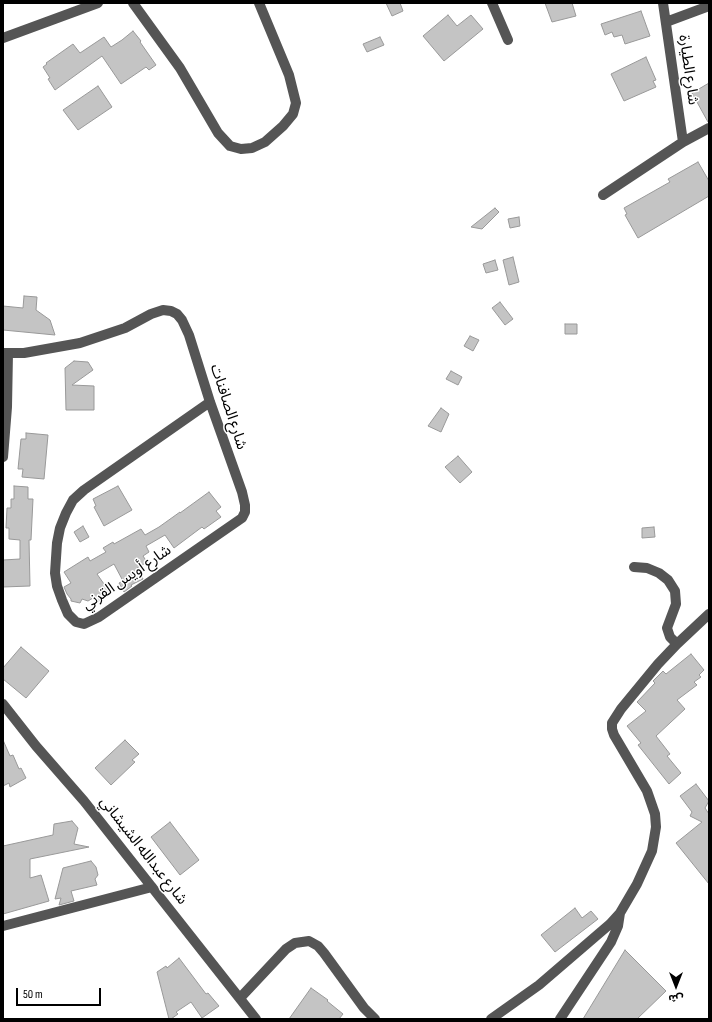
<!DOCTYPE html>
<meta charset="utf-8">
<style>
body{margin:0}
#map{position:relative;width:712px;height:1022px;overflow:hidden;background:#fff;font-family:"Sofia Sans Condensed","Noto Sans Arabic",sans-serif}
canvas{display:block}
.frame{position:absolute;inset:0;border:4px solid #000;pointer-events:none}
.north{position:absolute;left:656px;top:966px;width:40px;height:40px;-webkit-text-stroke:3px #fff;paint-order:stroke;rotate:180deg;font-size:11px;font-weight:700;line-height:16px;text-align:center;color:#000}
.north::after{content:'';display:block;margin:auto;width:14px;height:18px;background:#000;clip-path:polygon(50% 0,100% 100%,50% 72%,0 100%)}
.scale{position:absolute;left:16px;top:988px;width:85px;height:18px;box-sizing:border-box;border:2px solid #000;border-top:0;padding-left:5px;font-size:12px;line-height:14px;white-space:nowrap;color:#000;-webkit-text-stroke:3px #fff;paint-order:stroke}
</style>
<div id="map">
<canvas width="712" height="1022"></canvas>
<div class="frame"></div>
<div class="north">ش</div>
<div class="scale">50 m</div>
</div>
<script>
const g = document.querySelector('canvas').getContext('2d');
g.lineJoin = 'round';
function fill(path, color) {
  g.fillStyle = color;
  g.fill(path, 'evenodd');
}
function poly(rows) {
  const path = new Path2D();
  for (const r of rows) {
    path.moveTo(r[0], r[1]);
    for (let i = 2; i < r.length; i += 2) path.lineTo(r[i], r[i + 1]);
  }
  return path;
}
function trace(path, color, width, dash) {
  g.strokeStyle = color;
  g.lineWidth = width;
  g.lineCap = dash ? 'butt' : 'round';
  g.setLineDash(dash || []);
  g.stroke(path);
}
function write(font, color, halo, rows, align = 'center') {
  g.font = font + ' "Sofia Sans Condensed","Noto Sans Arabic",sans-serif';
  g.lineWidth = 3;
  g.setLineDash([]);
  g.textBaseline = 'middle';
  g.strokeStyle = halo;
  g.fillStyle = color;
  for (const [text, x, y, turn = 0] of rows) {
    g.save();
    g.translate(x, y);
    g.rotate((+turn || 0) * Math.PI / 180);
    g.textAlign = isNaN(turn) ? turn : align;
    if (halo) g.strokeText(text, 0, 0);
    g.fillText(text, 0, 0);
    g.restore();
  }
}
const building = poly([
 [386,3,400,3,403,11,392,16,386,3],
 [545,3,572,3,576,16,552,22,545,3],
 [641,11,650,36,625,44,622,35,614,37,612,32,605,35,601,24,641,11],
 [448,15,457,26,471,15,483,29,444,61,423,36,448,15],
 [133,31,141,41,140,42,156,65,149,70,146,67,121,84,102,56,55,90,48,79,50,78,43,67,47,64,46,63,73,44,80,53,104,37,111,47,122,40,133,31],
 [380,37,384,45,367,52,363,44,380,37],
 [646,57,656,80,653,81,656,87,624,101,611,74,646,57],
 [709,83,709,122,708,122,692,93,709,83],
 [98,86,112,107,78,130,63,110,98,86],
 [698,162,709,181,709,196,638,238,625,215,627,214,624,208,670,182,668,179,698,162],
 [495,208,499,212,482,229,471,227,495,208],
 [519,217,520,226,510,228,508,219,519,217],
 [513,257,519,282,509,285,503,260,513,257],
 [495,260,498,270,486,273,483,264,495,260],
 [24,296,37,297,36,310,50,320,55,335,3,330,3,306,23,308,24,296],
 [500,302,513,319,505,325,492,308,500,302],
 [565,324,577,324,577,334,565,334,565,324],
 [470,336,479,340,473,351,464,346,470,336],
 [74,361,88,362,93,370,72,385,94,386,94,410,66,410,65,368,74,361],
 [451,371,462,377,458,385,446,379,451,371],
 [441,408,449,414,441,432,428,426,441,408],
 [26,433,48,435,44,479,22,477,23,469,18,469,21,439,26,439,26,433],
 [458,456,472,472,460,483,445,467,458,456],
 [14,486,28,487,28,499,33,499,31,540,29,540,30,586,3,587,3,560,20,559,20,540,9,539,9,528,6,528,7,508,11,508,11,499,14,499,14,486],
 [118,486,132,510,104,526,94,507,96,506,93,499,118,486],
 [209,492,221,507,216,511,221,517,204,529,202,527,174,548,165,535,146,546,149,552,143,556,147,562,137,568,143,579,131,585,132,586,124,592,119,583,123,581,114,564,97,574,111,594,96,603,93,598,88,601,82,599,80,603,71,601,71,599,67,594,64,587,71,583,64,572,88,557,90,561,106,552,103,548,113,542,114,544,141,529,145,535,159,527,180,512,180,513,209,492],
 [83,526,89,537,80,542,74,532,83,526],
 [654,527,655,537,642,538,642,528,654,527],
 [21,647,49,671,26,698,3,679,3,668,21,647],
 [691,654,704,670,699,675,701,677,694,682,697,685,677,700,685,709,656,736,670,754,667,756,681,773,669,784,638,745,641,743,627,726,646,711,637,702,655,683,653,681,663,671,666,674,691,654],
 [3,740,10,756,13,755,19,769,21,768,26,778,10,787,9,783,3,786,3,740],
 [125,740,139,754,132,760,135,762,111,785,95,768,125,740],
 [696,784,709,801,705,808,709,814,709,884,676,843,702,822,690,816,692,812,680,796,696,784],
 [72,821,78,828,74,844,89,847,30,859,30,878,41,875,49,901,3,914,3,846,53,835,54,824,72,821],
 [170,822,199,860,180,875,151,837,170,822],
 [91,861,96,867,98,875,95,879,97,885,71,891,74,901,59,905,61,898,55,899,63,868,91,861],
 [575,908,582,918,591,911,598,919,555,952,541,935,575,908],
 [625,950,666,991,637,1019,583,1019,625,950],
 [179,958,206,994,208,993,219,1006,202,1018,191,1002,176,1012,178,1014,171,1019,169,1019,157,972,166,966,167,968,179,958],
 [311,988,328,1000,327,1001,343,1014,339,1019,289,1019,311,988]
]);
fill(building, '#c4c4c4');
trace(building, '#999', 1);
trace(poly([
 [133,3,180,68,218,133,230,146,241,149,252,148,265,142,283,126,293,114,296,103,289,75,259,3],
 [492,3,508,40],
 [663,3,683,142],
 [666,22,709,6],
 [3,38,98,3],
 [603,195,683,142,709,128],
 [3,353,24,353,80,343,125,328,151,314,163,310,171,311,177,314,182,320,189,335,210,402,242,492,245,505,245,512,242,518,99,617,84,624,76,622,68,614,62,600,57,586,55,573,57,543,60,528,66,513,73,500,84,490,210,402],
 [3,457,7,407,8,353],
 [634,567,647,568,659,573,668,580,675,591,676,604,667,628,670,637,677,644],
 [3,704,36,746,84,801,256,1019],
 [3,926,152,887],
 [240,998,286,949,295,943,309,941,318,946,324,953,364,1008,375,1019],
 [491,1019,539,985,610,924,620,913,637,884,652,851,656,827,655,814,647,791,614,735,612,729,612,723,621,709,658,664,677,644,709,614],
 [560,1019,611,942,618,926,620,913]
]), '#555', 10);
write('15px', '#000', '#fff', [
 ["شارع الطيارة",688,70,82],
 ["شارع الصافنات",228,407,72],
 ["شارع أويس القرني",127,578,-34],
 ["شارع عبدالله الشيشاني",143,851,52]
]);
</script>
